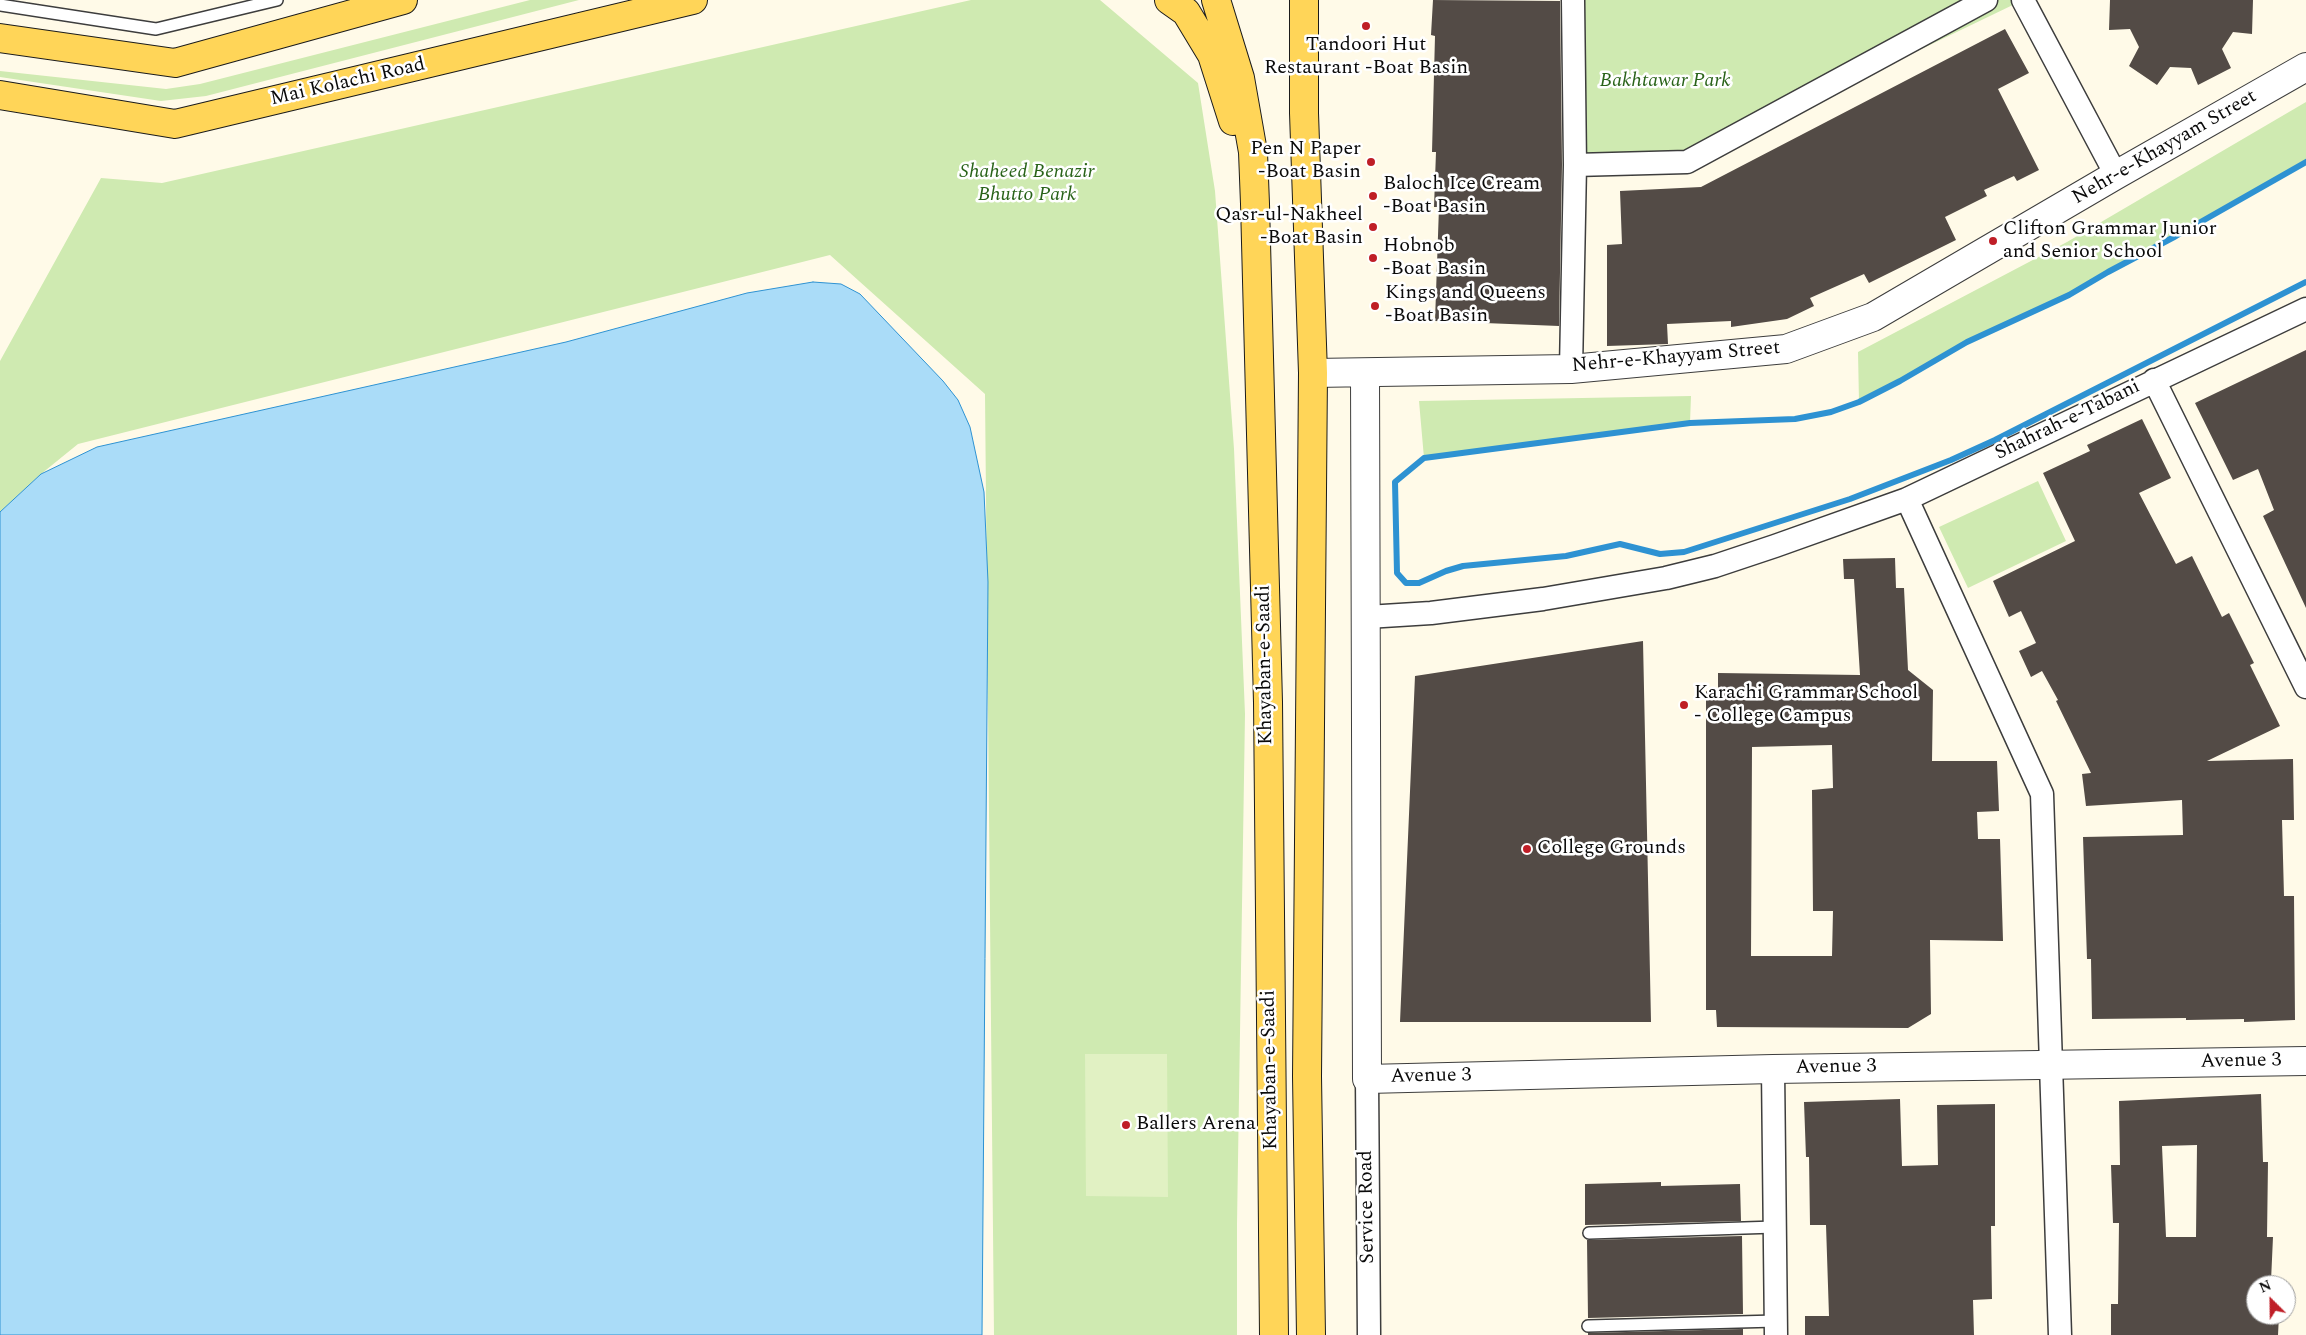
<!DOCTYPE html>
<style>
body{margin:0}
#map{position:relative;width:2306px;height:1335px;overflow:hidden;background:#fffae8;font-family:Spectral,serif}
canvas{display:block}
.north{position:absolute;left:2246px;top:1275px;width:50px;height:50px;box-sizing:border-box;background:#fff;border:1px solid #9d9d9d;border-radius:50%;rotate:337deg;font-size:14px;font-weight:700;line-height:20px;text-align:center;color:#0a0a0a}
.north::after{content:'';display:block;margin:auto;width:18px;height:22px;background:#bf1e27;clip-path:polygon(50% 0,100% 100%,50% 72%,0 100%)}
</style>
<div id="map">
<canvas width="2306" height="1335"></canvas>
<div class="north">N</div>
</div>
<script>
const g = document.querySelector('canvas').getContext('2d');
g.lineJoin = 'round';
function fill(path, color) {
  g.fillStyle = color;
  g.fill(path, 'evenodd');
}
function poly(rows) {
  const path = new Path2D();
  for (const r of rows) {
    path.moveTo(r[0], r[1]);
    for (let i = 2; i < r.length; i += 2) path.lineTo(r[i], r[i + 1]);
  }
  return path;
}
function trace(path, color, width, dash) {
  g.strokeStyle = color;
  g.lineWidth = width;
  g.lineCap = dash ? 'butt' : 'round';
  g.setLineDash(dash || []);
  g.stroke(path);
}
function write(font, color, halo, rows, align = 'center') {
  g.font = font + ' Spectral,serif';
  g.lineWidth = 5;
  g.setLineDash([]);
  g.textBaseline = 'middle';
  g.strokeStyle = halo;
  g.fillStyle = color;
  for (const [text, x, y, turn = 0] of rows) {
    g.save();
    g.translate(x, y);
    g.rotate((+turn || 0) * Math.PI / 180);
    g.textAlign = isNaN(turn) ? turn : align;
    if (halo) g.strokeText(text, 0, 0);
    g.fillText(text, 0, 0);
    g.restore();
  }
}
fill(poly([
 [530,0,579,0,206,96,161,101,0,77,0,71,166,89,200,84],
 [971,0,1100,0,1198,83,1215,191,1234,449,1245,714,1237,1224,1237,1335,994,1335,985,394,830,255,78,444,41,474,0,512,0,361,101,178,162,183],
 [1583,0,2018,0,2019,2,1687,162,1586,173],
 [2306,102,2306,162,2176,236,2108,272,2083,288,1967,342,1900,381,1859,402,1858,352,2067,242],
 [1691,396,1690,423,1424,458,1419,401],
 [2038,481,2066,541,1968,588,1939,527]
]), '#cfeab1');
fill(poly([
 [1085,1054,1167,1054,1168,1197,1086,1196]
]), '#e1f1c3');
const water = poly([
 [813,282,841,284,860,294,943,381,958,400,970,427,984,492,988,582,982,1335,0,1335,0,512,41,474,97,447,566,342,747,293,813,282]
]);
fill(water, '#aadcf8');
trace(water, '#2e92d2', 1);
trace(poly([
 [2306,162,2176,236,2108,272,2069,295,1967,342,1900,381,1859,402,1831,412,1795,419,1690,423,1424,458,1395,482,1397,573,1406,583,1419,583,1446,571,1463,566,1566,556,1620,544,1660,554,1684,552,1850,499,1951,460,1995,440,2306,282]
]), '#2e92d2', 6);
fill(poly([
 [1433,0,1560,1,1562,165,1559,326,1435,321,1439,207,1434,207,1436,152,1432,152,1435,36,1431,35],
 [2110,0,2253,0,2252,34,2233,32,2222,49,2231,68,2198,85,2191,68,2170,67,2157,85,2129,66,2139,47,2130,29,2109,30],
 [2005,29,2029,73,1998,89,2039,170,2017,181,2014,176,1984,190,1987,196,1945,217,1956,240,1869,283,1864,274,1810,298,1814,306,1787,319,1731,327,1731,321,1667,324,1668,344,1607,346,1607,245,1622,244,1620,191,1701,187],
 [2306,350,2306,608,2263,516,2274,510,2258,469,2233,480,2195,403],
 [2142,419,2171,478,2139,493,2176,564,2192,556,2222,617,2229,613,2254,663,2250,665,2280,726,2207,761,2293,759,2294,820,2282,820,2284,896,2294,896,2295,1020,2244,1022,2244,1019,2186,1020,2186,1018,2092,1019,2091,959,2087,959,2083,837,2183,835,2182,800,2086,806,2082,774,2091,773,2056,701,2058,700,2042,671,2031,677,2019,651,2036,643,2021,611,2009,617,1993,581,2075,541,2043,473,2090,451,2087,445],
 [1895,558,1896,588,1904,588,1908,670,1933,690,1932,761,1997,761,1999,811,1977,812,1978,839,2000,839,2003,941,1930,940,1931,1014,1908,1028,1717,1027,1716,1010,1706,1010,1706,691,1718,690,1718,673,1860,675,1854,579,1844,579,1843,559],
 [1832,745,1833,788,1812,790,1813,911,1833,911,1832,956,1751,956,1752,747],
 [1643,641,1651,1022,1400,1022,1415,676],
 [2261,1094,2263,1162,2268,1162,2267,1237,2273,1237,2271,1281,2256,1281,2256,1315,2279,1315,2278,1335,2111,1335,2111,1304,2118,1304,2119,1223,2113,1223,2111,1165,2120,1165,2119,1101],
 [2197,1145,2196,1237,2166,1237,2162,1146],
 [1900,1099,1902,1166,1938,1165,1937,1105,1995,1104,1995,1226,1991,1226,1992,1299,1973,1300,1974,1335,1805,1335,1805,1316,1829,1316,1826,1225,1810,1225,1809,1157,1806,1157,1804,1102],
 [1661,1182,1661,1186,1740,1184,1741,1221,1585,1225,1585,1184],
 [1742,1236,1743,1314,1588,1318,1587,1240],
 [1743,1329,1743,1335,1588,1335,1588,1333]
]), '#534b46');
const service = poly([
 [0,5,156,29,277,0],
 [1589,1233,1775,1227],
 [1588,1326,1776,1321]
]);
const minor = poly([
 [2023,0,2116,175],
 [1575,165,1687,162,1986,0],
 [1571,369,1575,165,1573,0],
 [2154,380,2306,687],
 [1367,617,1431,613,1543,599,1666,578,1715,566,1775,546,1907,499],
 [1773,1069,1776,1335],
 [1367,1079,1369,1335],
 [2060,1335,2042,794,1907,499,2306,309]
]);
const tertiary = poly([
 [1313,373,1571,369,1786,349,1873,317,2116,175,2306,67],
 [1365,373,1367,1079,1773,1069,2306,1061]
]);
const primary = poly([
 [1169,0,1186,12,1212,55,1233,121],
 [1216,0,1240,78,1253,152,1255,204,1268,702,1274,1335],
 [1304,0,1304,113,1313,373,1307,1076,1311,1335],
 [0,38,175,63,403,0],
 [0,95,175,124,693,0]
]);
trace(service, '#3d3d3d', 14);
trace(minor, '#3d3d3d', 25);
trace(tertiary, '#3d3d3d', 30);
trace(primary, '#1b1b1b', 30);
trace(service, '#fff', 11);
trace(minor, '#fff', 22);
trace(tertiary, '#fff', 28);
trace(primary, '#ffd558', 28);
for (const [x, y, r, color] of [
 [1366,26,5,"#bf1e27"],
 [1371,162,5,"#bf1e27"],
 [1373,196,5,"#bf1e27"],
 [1373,227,5,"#bf1e27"],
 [1993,241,5,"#bf1e27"],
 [1373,258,5,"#bf1e27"],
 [1375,306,5,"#bf1e27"],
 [1684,705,5,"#bf1e27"],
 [1527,849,5,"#bf1e27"],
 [1126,1125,5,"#bf1e27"]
]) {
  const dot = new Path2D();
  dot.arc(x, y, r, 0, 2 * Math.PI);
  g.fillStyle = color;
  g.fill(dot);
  trace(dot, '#fff', 2);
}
write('20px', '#0a0a0a', '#fff', [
 ["Tandoori Hut",1366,46,"center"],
 ["Restaurant -Boat Basin",1366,69,"center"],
 ["Pen N Paper",1361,150,"right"],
 ["-Boat Basin",1361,173,"right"],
 ["Baloch Ice Cream",1383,185],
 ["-Boat Basin",1383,208],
 ["Qasr-ul-Nakheel",1363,216,"right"],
 ["-Boat Basin",1363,239,"right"],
 ["Clifton Grammar Junior",2003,230],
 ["and Senior School",2003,253],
 ["Hobnob",1383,247],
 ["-Boat Basin",1383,270],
 ["Kings and Queens",1385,294],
 ["-Boat Basin",1385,317],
 ["Karachi Grammar School",1694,694],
 ["- College Campus",1694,717],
 ["College Grounds",1537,849],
 ["Ballers Arena",1136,1125]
], 'left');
write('italic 20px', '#296319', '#fff', [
 ["Bakhtawar Park",1665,82],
 ["Shaheed Benazir",1027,173],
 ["Bhutto Park",1027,196]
]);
write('20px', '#0a0a0a', '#fff', [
 ["Mai Kolachi Road",348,83,-13],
 ["Nehr-e-Khayyam Street",2165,148,-30],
 ["Nehr-e-Khayyam Street",1676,358,-5],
 ["Shahrah-e-Tabani",2068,421,-26],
 ["Khayaban-e-Saadi",1266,665,-91],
 ["Avenue 3",2241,1062,-1],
 ["Avenue 3",1836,1068,-1],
 ["Khayaban-e-Saadi",1271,1070,-91],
 ["Avenue 3",1431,1077,-1],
 ["Service Road",1368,1207,-91]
]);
</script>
